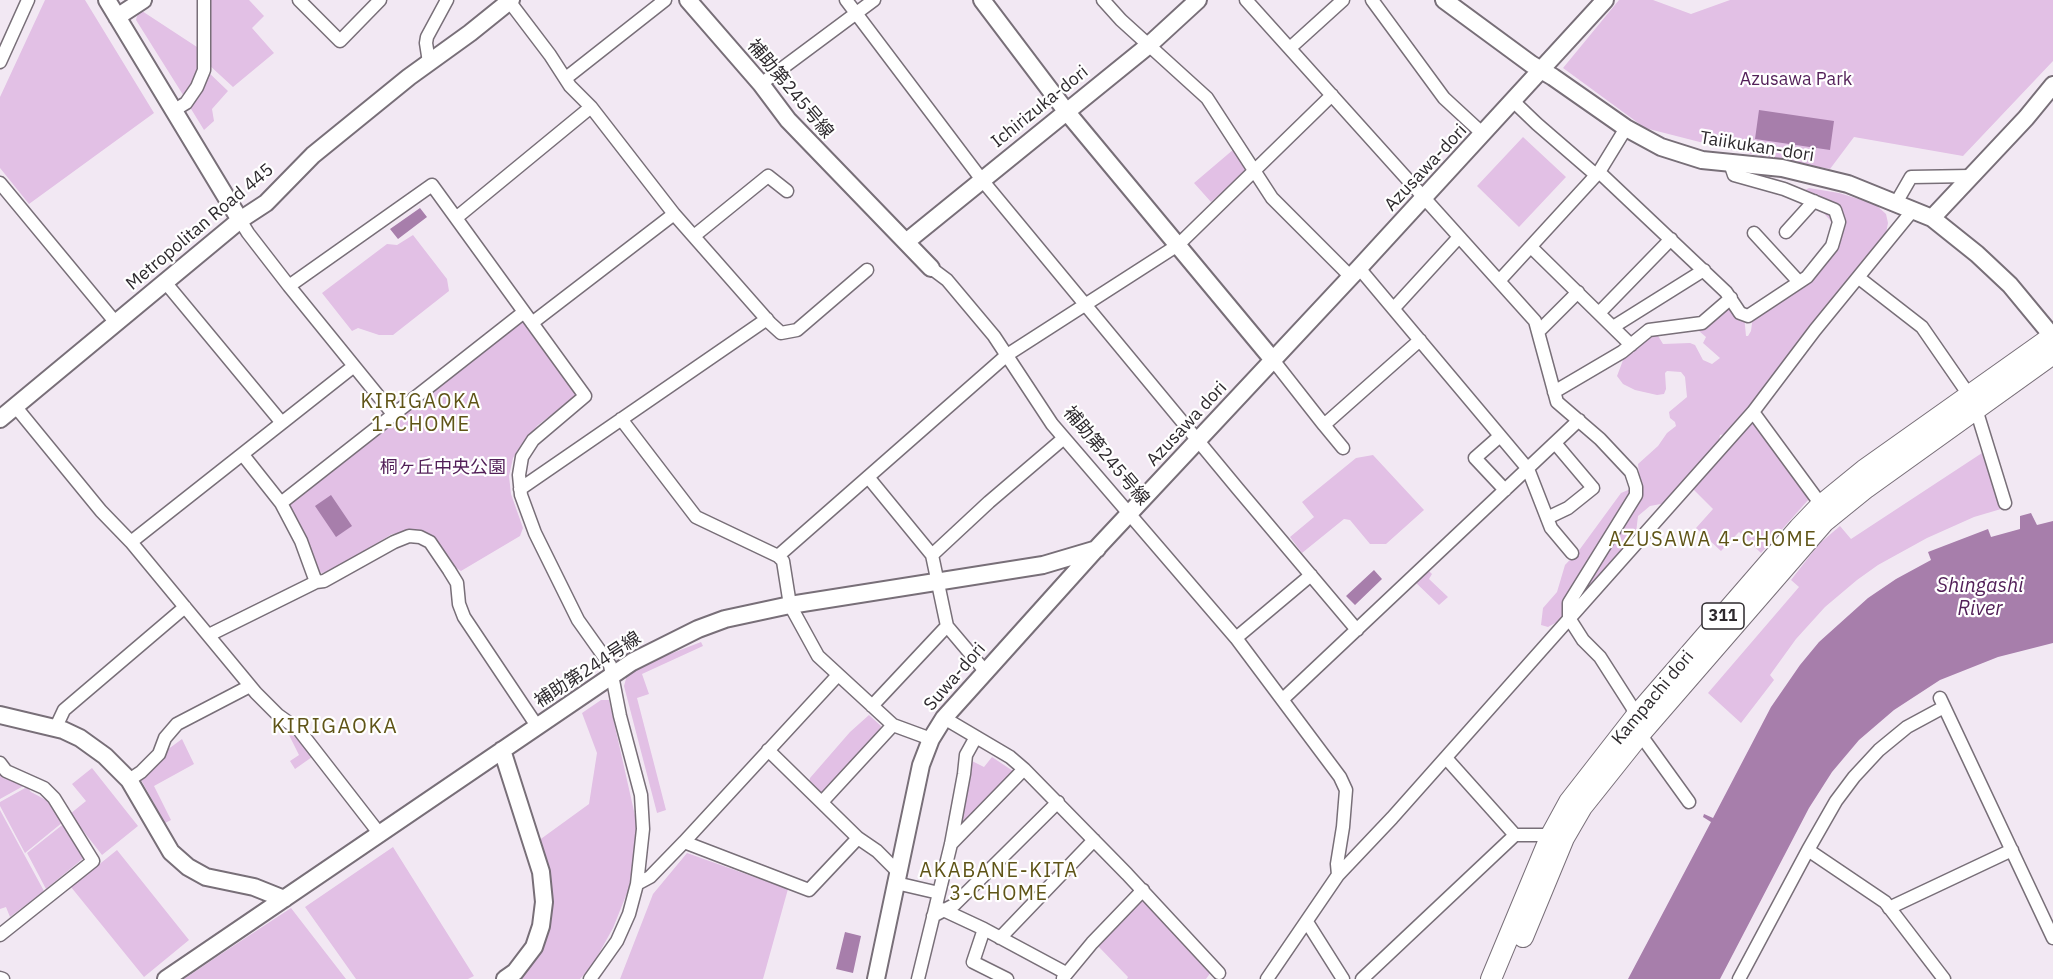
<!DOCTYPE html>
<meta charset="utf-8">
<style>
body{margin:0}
canvas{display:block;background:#f2e8f3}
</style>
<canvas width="2053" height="979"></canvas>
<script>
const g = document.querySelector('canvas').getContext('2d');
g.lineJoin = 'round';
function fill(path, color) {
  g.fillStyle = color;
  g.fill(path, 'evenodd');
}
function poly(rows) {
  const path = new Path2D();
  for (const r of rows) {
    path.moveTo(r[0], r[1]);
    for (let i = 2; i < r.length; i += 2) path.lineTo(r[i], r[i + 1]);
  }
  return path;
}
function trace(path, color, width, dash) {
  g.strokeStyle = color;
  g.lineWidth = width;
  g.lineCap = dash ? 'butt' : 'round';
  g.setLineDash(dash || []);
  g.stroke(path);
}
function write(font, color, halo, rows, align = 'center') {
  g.font = font + ' "IBM Plex Sans","Noto Sans JP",sans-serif';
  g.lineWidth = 4.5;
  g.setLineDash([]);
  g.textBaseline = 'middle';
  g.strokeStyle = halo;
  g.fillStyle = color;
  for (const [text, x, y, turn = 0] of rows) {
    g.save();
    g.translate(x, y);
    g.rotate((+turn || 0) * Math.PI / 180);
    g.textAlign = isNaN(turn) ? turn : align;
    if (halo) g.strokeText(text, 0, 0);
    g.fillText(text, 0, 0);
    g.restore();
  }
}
fill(poly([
 [45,0,85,0,154,113,29,204,0,168,0,97],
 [208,0,249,0,264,16,252,28,274,53,233,87,208,64],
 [1619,0,1653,0,1691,14,1730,0,2053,0,2053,61,1963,156,1854,137,1830,169,1731,150,1645,128,1563,68],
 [142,11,200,49,201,69,185,98,136,20,137,16],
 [206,70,228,91,212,109,214,121,204,130,188,104],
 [1523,137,1566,177,1519,227,1477,186],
 [1234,149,1246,167,1245,172,1211,202,1194,183],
 [1809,188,1839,193,1875,204,1886,214,1888,223,1886,233,1873,251,1865,257,1845,287,1835,294,1760,395,1755,397,1753,406,1725,434,1720,435,1719,441,1682,482,1678,492,1666,503,1650,506,1638,516,1635,541,1594,586,1577,597,1559,621,1548,627,1541,625,1543,608,1557,592,1565,565,1580,549,1621,493,1640,485,1638,464,1658,446,1667,433,1676,426,1675,422,1670,418,1669,412,1687,397,1685,377,1681,372,1667,371,1665,373,1666,389,1664,394,1657,395,1635,390,1623,384,1617,376,1625,355,1651,335,1657,334,1663,344,1690,343,1695,345,1703,360,1712,364,1720,358,1703,343,1706,337,1692,325,1731,298,1744,315,1746,336,1748,336,1751,331,1753,316,1812,278,1838,240,1830,220,1803,191],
 [413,235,447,279,449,291,393,335,379,335,358,328,352,331,322,293,387,244,397,245],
 [523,321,575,392,575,397,538,425,524,441,513,458,509,476,511,494,523,528,520,536,461,571,453,566,440,545,431,536,418,531,392,534,329,572,322,573,317,572,288,504,517,322],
 [1749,424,1755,424,1809,499,1761,553,1739,532,1721,551,1696,528,1713,509,1692,488],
 [1982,453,2001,509,1974,517,1927,538,1878,565,1857,580,1825,607,1796,639,1770,675,1774,680,1741,723,1708,693,1799,587,1791,580,1819,544,1840,526,1851,539],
 [1373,455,1424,510,1386,544,1370,544,1350,520,1344,519,1302,553,1290,537,1314,517,1302,502,1356,458],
 [1426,568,1432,574,1429,579,1448,597,1439,605,1413,580],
 [701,642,703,646,642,674,649,694,637,698,666,810,657,813,624,686,627,675,663,653,665,656],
 [601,700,609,700,638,829,629,888,613,928,592,966,580,979,514,979,536,955,538,841,589,804,597,753,582,713],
 [869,715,881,726,880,729,823,794,819,794,809,783,810,778,850,732],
 [288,733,297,738,312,757,295,769,290,761,299,755],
 [182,739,194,764,154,786,171,820,165,823,140,778,167,750],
 [992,757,1016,773,964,824,961,822,972,761,984,767],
 [92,768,138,826,102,855,70,814,86,801,72,784],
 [0,770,27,784,0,799],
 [27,787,31,792,46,800,50,799,63,822,25,853,0,806,0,802],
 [0,810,44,891,10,917,6,907,0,909],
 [66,822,86,856,46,889,27,853],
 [393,847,474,976,468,979,356,979,305,907],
 [117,850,189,940,144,977,71,887],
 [687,853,788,889,763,979,620,979,653,894],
 [1140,902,1146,902,1211,972,1206,979,1127,979,1128,977,1097,945],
 [291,908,346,979,184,979,218,956]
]), '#e2c0e5');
fill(poly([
 [1759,110,1834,121,1830,150,1755,139],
 [420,208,427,217,398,239,390,229],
 [331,495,352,526,336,537,315,506],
 [2031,513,2037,525,2053,521,2053,643,1998,657,1940,680,1894,710,1859,740,1832,772,1809,808,1720,979,1628,979,1711,822,1703,817,1704,814,1713,818,1771,707,1800,665,1819,642,1868,598,1896,579,1931,560,1928,552,1988,529,1991,537,2020,529,2020,516],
 [1374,570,1382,579,1355,605,1346,596],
 [845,932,861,936,853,973,836,969]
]), '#a77eab');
const street = poly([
 [299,0,340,41,380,0],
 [846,0,982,180,1238,489,1357,630],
 [1103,0,1121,20,1207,98,1272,198,1351,277],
 [1246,0,1535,321,1557,402,1600,439,1631,472,1636,487,1636,495,1569,603,1569,618,1583,640,1600,657,1632,707,1645,741,1689,802],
 [1372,0,1444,98,1483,134],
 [509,1,550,55,570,86,591,107,674,214,770,323,781,333,797,330,867,270],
 [1290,48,1343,0],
 [0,62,28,0],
 [429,62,426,43,427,37,447,0],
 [566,78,665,0],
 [761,84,874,0],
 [1513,101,1537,124,1596,175],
 [173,111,186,103,197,87,204,70,204,0],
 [1599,172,1726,292,1740,313,1748,316,1807,277,1832,246,1839,222,1835,210,1784,189,1734,175,1730,163],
 [0,183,116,323],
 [1896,203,1911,177,1971,176],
 [456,218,591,107],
 [240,220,248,233,289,286,393,414],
 [1786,232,1814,201],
 [1754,233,1799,282],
 [694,236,768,176,787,191],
 [1531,247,1631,345],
 [931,268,947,280,994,336,1052,424,1236,638,1340,777,1346,790,1343,827,1337,864,1338,875],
 [1359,268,1528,469,1551,528,1572,553],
 [1859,278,1922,327,1969,395],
 [1499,281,1599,172,1626,128],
 [165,282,282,423],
 [289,286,432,185,585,396,533,440,522,457,519,475,521,495,535,533,578,620,610,665,620,716,641,795,643,829,637,884,629,914,617,941,590,979],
 [1394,308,1459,237],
 [1599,313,1671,239],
 [532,323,674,214],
 [1613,327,1704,270],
 [1539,331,1578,292],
 [1273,360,1324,425,1420,340],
 [1554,392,1622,352,1649,330,1702,323,1731,298],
 [15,406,101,511,131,542,256,693,278,715,299,730,379,833],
 [1976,409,2005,503],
 [1753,412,1825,510],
 [621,419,696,517,778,556,783,561,790,605,818,656,893,725,931,739],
 [1324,425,1343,448],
 [1500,436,1475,458,1505,490],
 [243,455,281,503,301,541,316,582],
 [868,477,932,555,947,626,985,671],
 [520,489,767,319],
 [281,503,524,312],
 [1547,518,1568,508,1593,488,1555,443],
 [131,542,354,366],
 [932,555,989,502,1064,438],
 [778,556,1007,355,1178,245,1332,95],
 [209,635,316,582,324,581,394,542,409,536,420,537,430,542,449,570,457,583,459,604,464,617,537,726],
 [1236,638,1311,575],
 [1940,698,2053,938],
 [1283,699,1579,420],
 [872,706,947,626],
 [944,718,1010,757,1024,769,1127,874,1219,973],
 [56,727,64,710,185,607],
 [768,750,858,838,877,851,898,872],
 [1446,758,1515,835],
 [0,763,6,771,44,788,54,798,93,861,0,935],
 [129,780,141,772,159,754,165,738,177,724,250,686],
 [822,802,893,725],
 [684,842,809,890,858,838],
 [952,843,1024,769],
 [1808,850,1885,902,1944,979],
 [896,883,939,893],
 [637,884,650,877,684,842,838,675],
 [939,908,984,929,1066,973],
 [1889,908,2012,850],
 [933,916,954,905,1058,802],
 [1307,922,1343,979],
 [984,929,973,962,1007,979],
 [1000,938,1094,840],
 [0,978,3,979],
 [1063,978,1092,943,1143,890],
 [918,979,951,844,964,774,966,755,976,737],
 [1267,979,1338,875,1392,818,1753,412,1815,330,1913,210],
 [1362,979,1515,835,1551,835],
 [1739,979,1808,850,1836,801,1854,777,1879,750,1907,727,1944,707]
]);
const secondary = poly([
 [107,0,240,220],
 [688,0,761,84,788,120,931,268],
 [982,0,1066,111,1273,360],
 [1444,0,1531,64,1553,77,1626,128,1661,147,1702,160,1782,168,1848,184,1932,218,1977,254,2010,285,2053,337],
 [117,17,143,0],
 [1932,218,2026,118,2053,85],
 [906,242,1149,45,1198,0],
 [0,419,240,220,266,203,313,155,409,77,470,33,511,0],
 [0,715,63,730,80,738,105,756,129,780,171,852,188,867,206,877,254,887,284,899],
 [502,750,541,872,544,902,541,926,534,947,515,972,505,979],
 [166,979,632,662,698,629,725,619,790,605,1043,565,1097,549],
 [876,979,921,765,931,739,944,718,1097,548,1359,268,1605,0]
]);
const primary = poly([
 [1523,937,1564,838,1582,807,1641,733,1824,522,1866,488,2053,354],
 [1491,979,1551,835,1569,802,1636,716,1799,528,1821,505,1864,470,2053,336]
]);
trace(street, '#786f78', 15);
trace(secondary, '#786f78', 20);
trace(primary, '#786f78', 22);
trace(street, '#fff', 12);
trace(secondary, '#fff', 16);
trace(primary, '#fff', 20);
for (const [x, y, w] of [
 [1723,616,42]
]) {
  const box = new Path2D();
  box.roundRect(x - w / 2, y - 13, w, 26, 4.5);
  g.fillStyle = '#fff';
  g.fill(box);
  trace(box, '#2d292d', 1.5);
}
write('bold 16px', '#2d292d', null, [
 ["311",1723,616]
]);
write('18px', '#521f58', '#fff', [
 ["Azusawa Park",1796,80],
 ["桐ヶ丘中央公園",443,468]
]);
write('18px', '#2d292d', '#fff', [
 ["補助第245号線",790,89,50],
 ["Ichirizuka-dori",1040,107,-39],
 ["Taiikukan-dori",1757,147,9],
 ["Azusawa-dori",1426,168,-47],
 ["Metropolitan Road 445",200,227,-40],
 ["Azusawa dori",1187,424,-47],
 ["補助第245号線",1106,456,50],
 ["補助第244号線",588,670,-33],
 ["Suwa-dori",955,677,-49],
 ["Kampachi dori",1653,698,-50]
]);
g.letterSpacing = '1.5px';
write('20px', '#5f5417', '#fff', [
 ["KIRIGAOKA",421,402],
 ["1-CHOME",421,425],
 ["AZUSAWA 4-CHOME",1713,540],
 ["AKABANE-KITA",999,871],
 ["3-CHOME",999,894]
]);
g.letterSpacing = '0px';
write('italic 20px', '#511e57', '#fff', [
 ["Shingashi",1980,586],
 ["River",1980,609]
]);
g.letterSpacing = '1.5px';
write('21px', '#5f5417', '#fff', [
 ["KIRIGAOKA",335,727]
]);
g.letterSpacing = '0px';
</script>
